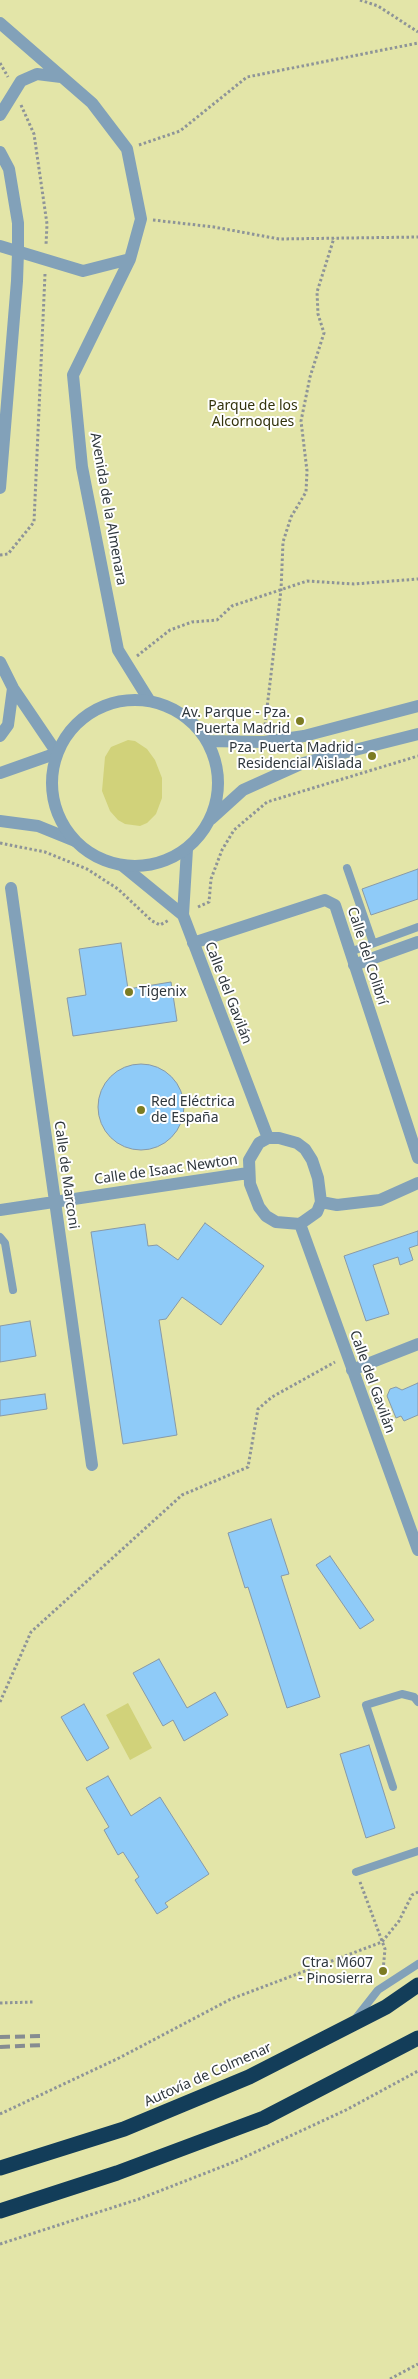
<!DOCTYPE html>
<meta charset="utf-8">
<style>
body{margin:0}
canvas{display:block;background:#f5f8fb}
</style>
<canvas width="418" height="2379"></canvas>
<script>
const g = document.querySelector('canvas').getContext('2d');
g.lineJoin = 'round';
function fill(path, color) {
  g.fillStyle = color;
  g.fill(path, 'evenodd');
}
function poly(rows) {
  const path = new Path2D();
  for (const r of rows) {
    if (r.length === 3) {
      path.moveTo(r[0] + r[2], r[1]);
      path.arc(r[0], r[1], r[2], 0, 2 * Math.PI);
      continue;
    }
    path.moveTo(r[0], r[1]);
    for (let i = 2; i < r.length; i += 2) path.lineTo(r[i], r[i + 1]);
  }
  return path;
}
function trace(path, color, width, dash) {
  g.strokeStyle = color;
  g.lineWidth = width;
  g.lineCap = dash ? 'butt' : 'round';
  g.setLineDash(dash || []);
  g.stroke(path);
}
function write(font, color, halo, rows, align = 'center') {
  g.font = font + ' "Noto Sans",sans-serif';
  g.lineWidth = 4;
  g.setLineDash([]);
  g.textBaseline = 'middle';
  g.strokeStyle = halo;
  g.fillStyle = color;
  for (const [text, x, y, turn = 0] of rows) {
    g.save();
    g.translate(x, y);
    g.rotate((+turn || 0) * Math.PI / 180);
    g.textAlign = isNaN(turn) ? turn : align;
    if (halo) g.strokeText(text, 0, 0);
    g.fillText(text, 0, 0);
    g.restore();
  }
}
fill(poly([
 [0,0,418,0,418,2379,0,2379]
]), '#e3e5a8');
fill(poly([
 [128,740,135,741,147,749,155,760,162,778,162,798,156,814,147,823,140,826,125,824,118,820,110,811,102,791,105,757,111,747],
 [128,1703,152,1748,130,1760,106,1715]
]), '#d1d27a');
const building = poly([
 [418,869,418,899,371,915,362,889,418,869],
 [121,943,128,989,171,982,177,1021,73,1036,67,998,86,995,79,949,121,943],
 [141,1107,43],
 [205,1223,264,1266,221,1325,182,1297,166,1319,159,1320,177,1435,123,1444,91,1232,145,1224,148,1246,157,1245,178,1260,205,1223],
 [418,1231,418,1245,409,1248,413,1260,400,1265,398,1257,373,1265,389,1314,366,1321,344,1256,418,1231],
 [30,1321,36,1356,0,1362,0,1326,30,1321],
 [418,1383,418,1415,404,1421,401,1416,396,1418,387,1396,390,1389,396,1387,402,1390,418,1383],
 [45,1394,47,1409,0,1416,0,1400,45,1394],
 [271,1519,289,1574,281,1576,320,1697,287,1708,248,1587,245,1588,228,1533,271,1519],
 [330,1556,374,1620,360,1629,316,1565,330,1556],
 [159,1659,187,1708,215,1692,228,1715,184,1741,173,1720,163,1726,133,1673,159,1659],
 [84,1704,109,1748,87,1761,61,1717,84,1704],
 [369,1745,395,1828,366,1838,340,1754,369,1745],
 [108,1776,131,1816,160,1797,209,1874,165,1903,168,1907,157,1914,135,1880,139,1877,123,1852,118,1855,104,1830,109,1827,86,1788,108,1776]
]);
fill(building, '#8fcbf8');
trace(building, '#889aa8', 1);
trace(poly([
 [360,0,378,6,418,32],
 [0,63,8,77],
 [21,105,34,134,47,224,46,245],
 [139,145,180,131,247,77,418,43],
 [153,220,214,227,279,239,418,237],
 [0,555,8,554,34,522,45,274],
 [137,656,170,630,192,622,217,620,232,606,307,581,354,584,418,579],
 [265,725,281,590,283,542,291,517,306,492,307,471,301,421,310,377,324,333,318,314,317,292,334,238],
 [0,843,45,852,87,869,118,889,152,921,160,925,169,920],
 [198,907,209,902,211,879,222,850,234,830,267,802,418,756],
 [0,1702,31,1632,182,1495,248,1467,258,1409,272,1397,335,1362],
 [360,1882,385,1949,383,1971],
 [0,2003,33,2002],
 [0,2114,119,2058,231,1999,382,1942,399,1921,412,1895,418,1892],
 [0,2244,139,2199,234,2162,346,2110,418,2071],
 [390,2379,418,2364]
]), '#8e9498', 3, [2.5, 2.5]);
trace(poly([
 [347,868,373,943],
 [350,952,418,927],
 [0,1237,5,1243,13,1290],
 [393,1787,366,1705,402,1694,414,1697,418,1702],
 [356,1872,418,1851],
 [356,2018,378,1990,418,1964]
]), '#82a1b9', 8);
trace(poly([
 [0,23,92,103,127,149,141,219,130,259,73,375,82,467,118,650,149,700],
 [0,115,21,81,37,74,61,77],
 [0,152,9,169,18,223,18,252,17,281,0,488],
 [0,246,83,271,130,259],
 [0,662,13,688,57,753,0,773],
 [0,736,8,725,13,688],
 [0,821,38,826,75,841],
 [187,849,183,915,268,1138],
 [123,866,183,915],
 [11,888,92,1465],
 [193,943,325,900,335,905,418,1158],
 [354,965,418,942],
 [268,1138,279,1138,297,1143,305,1149,312,1160,318,1178,321,1202,317,1212,300,1224,276,1222,266,1216,259,1207,250,1184,249,1160,259,1143,268,1138],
 [321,1202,337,1205,380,1200,418,1183],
 [0,1210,248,1173],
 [300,1224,418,1550],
 [352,1370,418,1344]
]), '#82a1b9', 12);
trace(poly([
 [135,783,83],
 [208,741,264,742,304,736,418,706],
 [211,819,243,790,303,763,418,734]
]), '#82a1b9', 12);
trace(poly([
 [0,2168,124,2129,249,2077,386,2007,418,1985],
 [0,2211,117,2173,264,2118,418,2038]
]), '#133d59', 15);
trace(poly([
 [0,2037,43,2036],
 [0,2047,43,2045]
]), '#868c91', 4, [10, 5]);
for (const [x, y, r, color] of [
 [300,721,5,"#7c7c23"],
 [372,756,5,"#7c7c23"],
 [129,992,5,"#7c7c23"],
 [141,1110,5,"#7c7c23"],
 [383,1971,5,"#7c7c23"]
]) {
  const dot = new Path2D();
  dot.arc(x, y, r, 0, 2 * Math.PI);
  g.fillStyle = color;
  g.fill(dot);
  trace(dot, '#fff', 2);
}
write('14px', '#33330c', '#fff', [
 ["Parque de los",253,406],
 ["Alcornoques",253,422]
]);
write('14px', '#2f373d', '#fff', [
 ["Avenida de la Almenara",108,509,80],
 ["Calle del Colibrí",367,956,72],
 ["Calle del Gavilán",228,993,69],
 ["Calle de Isaac Newton",166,1170,-8],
 ["Calle de Marconi",66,1175,82],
 ["Calle del Gavilán",372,1382,70],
 ["Autovía de Colmenar",208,2075,-24]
]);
write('14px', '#2f373d', '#fff', [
 ["Av. Parque - Pza.",290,713],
 ["Puerta Madrid",290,729],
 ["Pza. Puerta Madrid -",362,748],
 ["Residencial Aislada",362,764],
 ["Tigenix",139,992,"left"],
 ["Red Eléctrica",151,1102,"left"],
 ["de España",151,1118,"left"],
 ["Ctra. M607",373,1963],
 ["- Pinosierra",373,1979]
], 'right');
</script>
